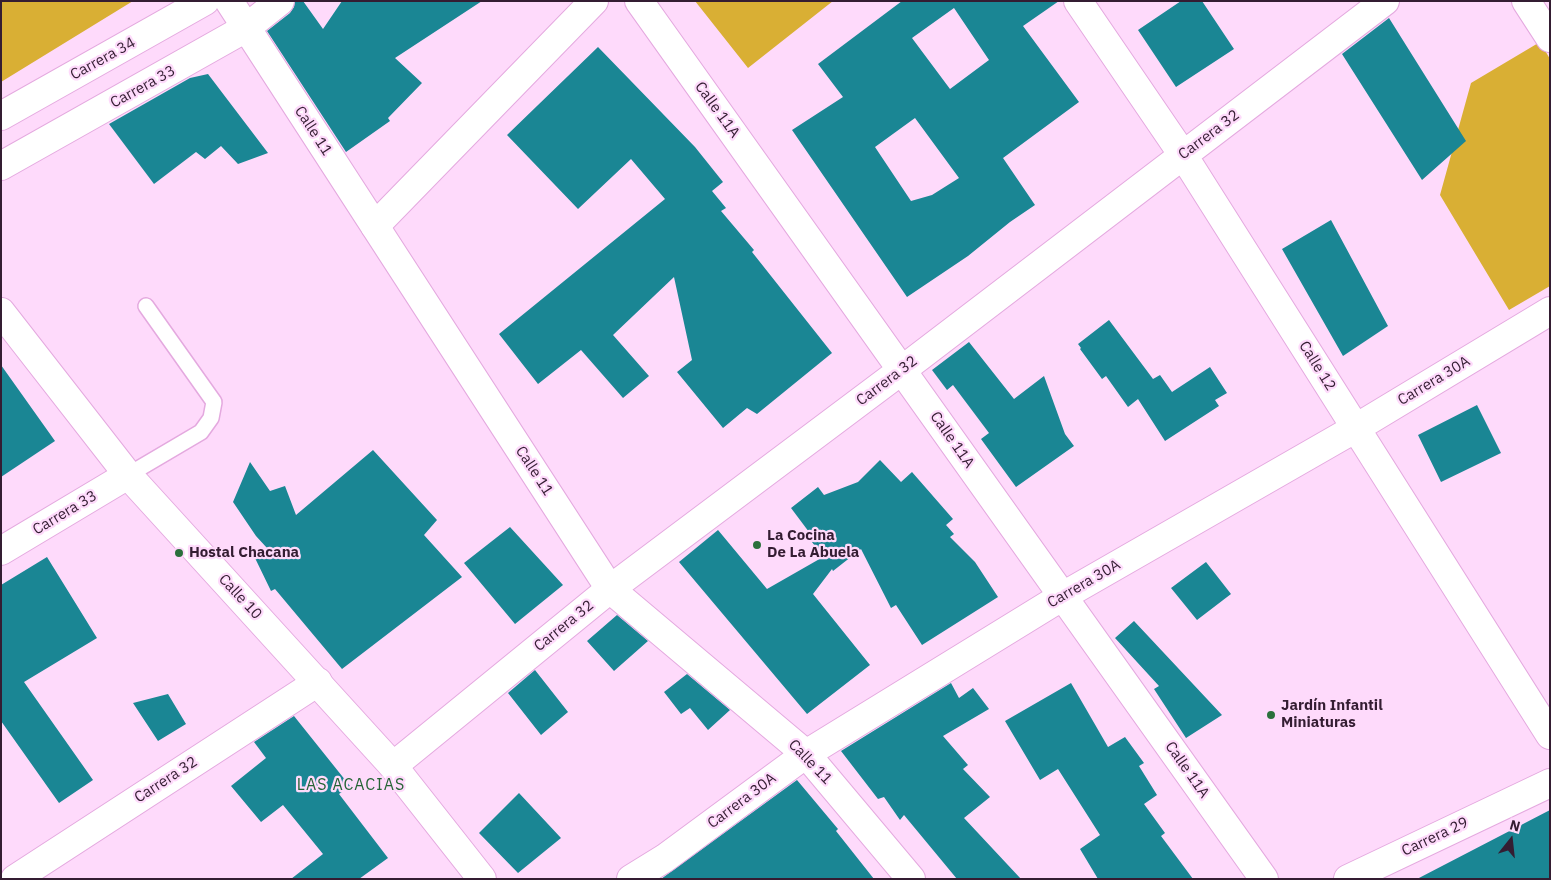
<!DOCTYPE html>
<meta charset="utf-8">
<style>
body{margin:0}
#map{position:relative;width:1551px;height:880px;overflow:hidden;background:#fedafb;font-family:"IBM Plex Sans",sans-serif}
canvas{display:block}
.frame{position:absolute;inset:0;border:2px solid #341d32;pointer-events:none}
.north{position:absolute;left:1486px;top:815px;width:50px;height:50px;-webkit-text-stroke:4px #fedafb;paint-order:stroke;rotate:16deg;font-size:14px;font-weight:700;line-height:20px;text-align:center;color:#341d32}
.north::after{content:'';display:block;margin:auto;width:18px;height:22px;background:#341d32;clip-path:polygon(50% 0,100% 100%,50% 72%,0 100%)}
</style>
<div id="map">
<canvas width="1551" height="880"></canvas>
<div class="frame"></div>
<div class="north">N</div>
</div>
<script>
const g = document.querySelector('canvas').getContext('2d');
g.lineJoin = 'round';
function fill(path, color) {
  g.fillStyle = color;
  g.fill(path, 'evenodd');
}
function poly(rows) {
  const path = new Path2D();
  for (const r of rows) {
    path.moveTo(r[0], r[1]);
    for (let i = 2; i < r.length; i += 2) path.lineTo(r[i], r[i + 1]);
  }
  return path;
}
function trace(path, color, width, dash) {
  g.strokeStyle = color;
  g.lineWidth = width;
  g.lineCap = dash ? 'butt' : 'round';
  g.setLineDash(dash || []);
  g.stroke(path);
}
function write(font, color, halo, rows, align = 'center') {
  g.font = font + ' "IBM Plex Sans",sans-serif';
  g.lineWidth = 4.5;
  g.setLineDash([]);
  g.textBaseline = 'middle';
  g.strokeStyle = halo;
  g.fillStyle = color;
  for (const [text, x, y, turn = 0] of rows) {
    g.save();
    g.translate(x, y);
    g.rotate((+turn || 0) * Math.PI / 180);
    g.textAlign = isNaN(turn) ? turn : align;
    if (halo) g.strokeText(text, 0, 0);
    g.fillText(text, 0, 0);
    g.restore();
  }
}
fill(poly([
 [1,1,133,1,1,82],
 [695,1,833,1,748,68],
 [1540,42,1550,59,1550,286,1509,310,1440,195,1471,83]
]), '#d9af34');
fill(poly([
 [295,1,303,1,323,29,342,1,482,1,395,58,422,83,388,118,390,121,346,152,267,31,290,13,294,7],
 [902,1,1059,1,1023,26,1079,102,1003,158,1035,205,1010,222,968,256,907,297,792,130,843,97,818,64],
 [954,8,989,60,950,89,912,38],
 [915,118,959,178,932,195,911,201,875,147],
 [1181,1,1202,1,1234,49,1176,87,1138,30],
 [1389,18,1466,141,1422,180,1342,54],
 [598,47,695,147,723,182,712,191,726,208,721,211,754,250,752,252,832,353,757,414,747,408,723,428,677,372,692,360,674,277,613,335,649,376,623,398,581,350,538,384,499,334,665,199,631,159,578,209,507,135],
 [208,74,268,153,238,164,221,146,205,159,196,152,154,184,109,124,190,78],
 [1331,220,1388,326,1343,356,1282,249],
 [1109,320,1153,379,1160,375,1172,392,1210,367,1227,393,1215,400,1219,406,1165,441,1138,399,1128,407,1106,376,1102,379,1080,349,1081,348,1078,344],
 [969,342,1014,399,1044,376,1065,434,1074,446,1016,487,981,439,989,433,953,385,947,390,932,370],
 [1,365,55,441,1,477],
 [1477,405,1501,453,1441,482,1418,435],
 [373,450,437,520,424,535,462,577,342,669,275,589,271,591,255,558,267,548,256,536,233,502,250,462,270,491,285,486,296,515],
 [880,460,901,482,912,472,953,519,946,525,954,534,950,537,975,562,998,597,922,645,896,605,891,608,861,549,833,571,832,569,813,594,870,665,807,714,679,562,718,530,767,589,823,557,812,542,815,540,791,508,818,487,824,495,858,482],
 [510,527,563,585,515,624,464,563],
 [47,557,97,638,24,682,93,780,59,803,1,721,1,585],
 [1206,562,1231,594,1197,620,1171,588],
 [617,615,648,641,614,671,587,641],
 [1134,621,1222,715,1186,738,1154,689,1159,686,1115,638],
 [535,670,568,712,541,735,508,693],
 [687,674,730,710,708,730,690,708,681,714,664,692],
 [951,683,959,698,973,688,989,709,943,736,968,765,963,769,990,797,964,818,1021,879,957,879,904,815,900,820,884,797,878,799,841,751],
 [1071,683,1108,747,1125,737,1144,763,1139,766,1157,795,1144,804,1165,833,1161,836,1193,879,1098,879,1080,849,1100,835,1058,769,1040,780,1005,721],
 [168,694,186,724,158,741,133,703],
 [294,716,350,786,339,794,388,858,359,879,291,879,323,854,283,805,261,822,231,786,266,758,254,742],
 [797,780,838,829,836,831,874,879,661,879],
 [519,793,561,838,518,873,479,833],
 [1550,810,1550,879,1417,879]
]), '#1a8694');
const lane = poly([
 [128,475,201,432,211,418,214,402,146,306]
]);
const street = poly([
 [639,1,1264,879],
 [1078,1,1183,155,1550,735],
 [1526,1,1550,38],
 [1,116,205,1],
 [1,166,246,28,280,1],
 [375,226,594,1],
 [1,551,128,475],
 [393,766,610,589,902,370,1385,1],
 [15,879,318,682],
 [631,879,665,858,806,754,1063,596,1356,428,1550,311],
 [1348,879,1550,783]
]);
const secondary = poly([
 [229,1,610,589,806,754,911,879],
 [1,312,128,475,393,766,482,879]
]);
trace(lane, '#e4a9df', 18);
trace(street, '#e4a9df', 30);
trace(secondary, '#e4a9df', 30);
trace(lane, '#fff', 15);
trace(street, '#fff', 28);
trace(secondary, '#fff', 28);
for (const [x, y, r, color] of [
 [757,545,5,"#2b703c"],
 [179,553,5,"#2b703c"],
 [1271,715,5,"#2b703c"]
]) {
  const dot = new Path2D();
  dot.arc(x, y, r, 0, 2 * Math.PI);
  g.fillStyle = color;
  g.fill(dot);
  trace(dot, '#fedafb', 2);
}
write('15px', '#341d32', '#fedafb', [
 ["Carrera 34",103,59,-29],
 ["Carrera 33",143,87,-29],
 ["Calle 11A",717,110,54],
 ["Calle 11",313,131,57],
 ["Carrera 32",1209,135,-37],
 ["Calle 12",1317,366,58],
 ["Carrera 32",887,381,-37],
 ["Carrera 30A",1434,381,-31],
 ["Calle 11A",952,440,55],
 ["Calle 11",534,471,57],
 ["Carrera 33",65,513,-31],
 ["Carrera 30A",1084,584,-30],
 ["Calle 10",240,597,47],
 ["Carrera 32",564,626,-39],
 ["Calle 11",810,762,46],
 ["Calle 11A",1187,770,55],
 ["Carrera 32",166,780,-33],
 ["Carrera 30A",742,801,-37],
 ["Carrera 29",1435,837,-25]
]);
write('bold 15px', '#341d32', '#fedafb', [
 ["La Cocina",767,536],
 ["De La Abuela",767,553],
 ["Hostal Chacana",189,553],
 ["Jardín Infantil",1281,706],
 ["Miniaturas",1281,723]
], 'left');
g.letterSpacing = '1px';
write('16px', '#256435', '#fedafb', [
 ["LAS ACACIAS",351,785]
]);
g.letterSpacing = '0px';
</script>
